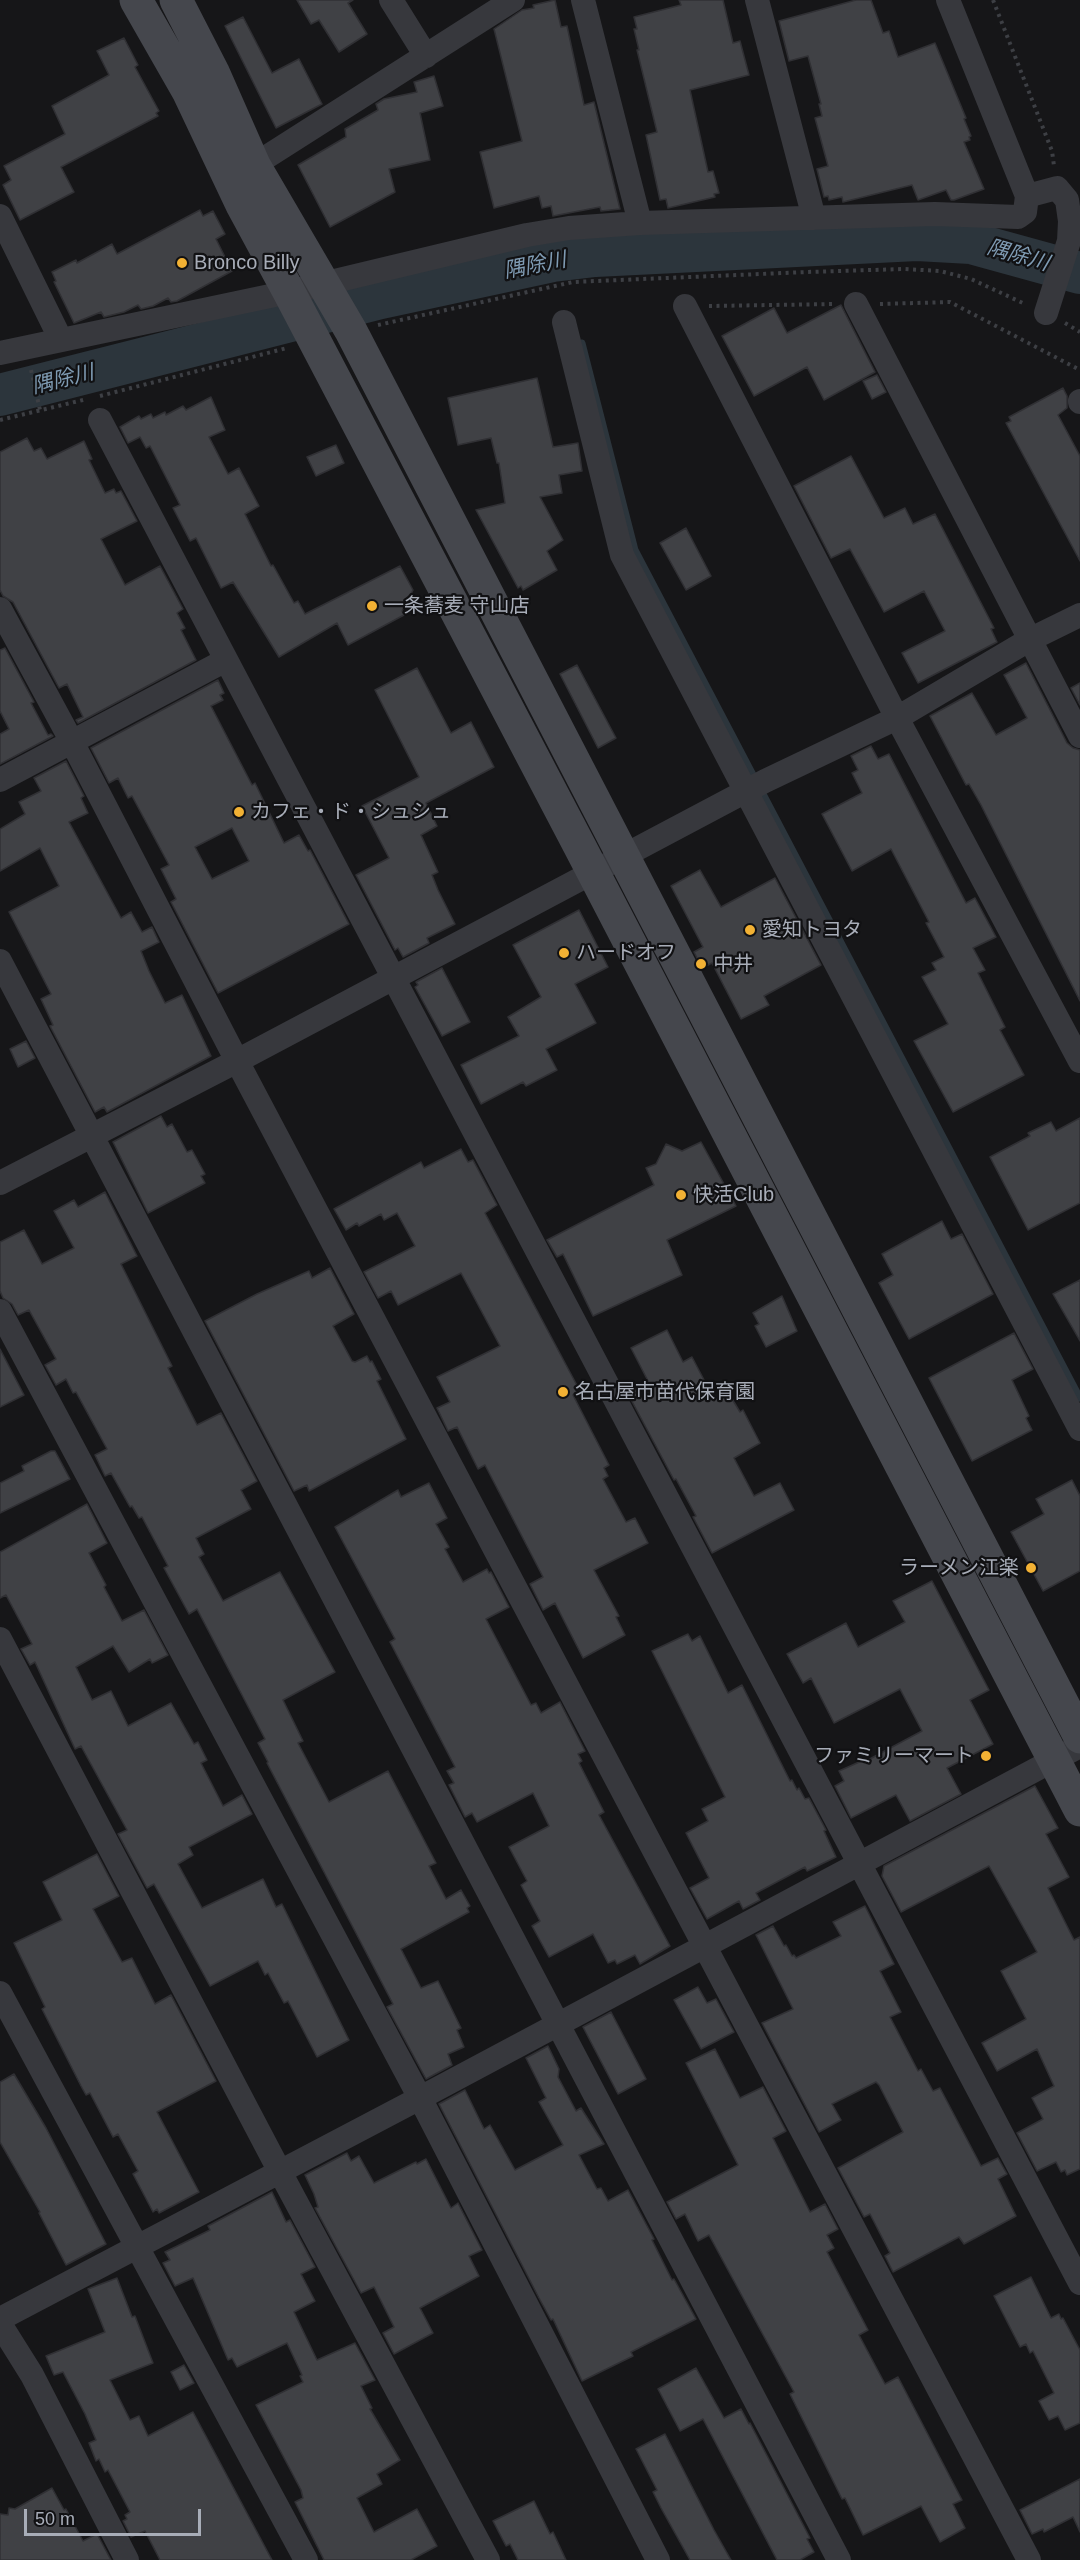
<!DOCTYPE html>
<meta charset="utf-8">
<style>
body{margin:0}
#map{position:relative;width:1080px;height:2560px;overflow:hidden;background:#161618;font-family:Helvetica,sans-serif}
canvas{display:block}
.scale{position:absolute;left:24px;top:2509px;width:177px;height:27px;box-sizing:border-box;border:3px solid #a8adb8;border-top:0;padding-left:8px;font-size:18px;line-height:21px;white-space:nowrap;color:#a8adb8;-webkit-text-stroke:4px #111113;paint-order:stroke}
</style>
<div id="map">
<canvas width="1080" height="2560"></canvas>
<div class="scale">50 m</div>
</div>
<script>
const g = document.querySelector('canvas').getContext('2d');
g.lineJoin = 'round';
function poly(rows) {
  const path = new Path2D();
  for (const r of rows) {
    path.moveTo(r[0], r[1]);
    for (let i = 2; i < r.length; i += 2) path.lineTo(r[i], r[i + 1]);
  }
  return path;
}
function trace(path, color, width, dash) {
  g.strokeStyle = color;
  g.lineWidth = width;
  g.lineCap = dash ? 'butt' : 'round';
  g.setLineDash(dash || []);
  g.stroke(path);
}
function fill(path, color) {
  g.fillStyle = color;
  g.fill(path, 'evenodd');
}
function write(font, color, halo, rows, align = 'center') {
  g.font = font + ' Helvetica,"Noto Sans JP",sans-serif';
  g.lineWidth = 4.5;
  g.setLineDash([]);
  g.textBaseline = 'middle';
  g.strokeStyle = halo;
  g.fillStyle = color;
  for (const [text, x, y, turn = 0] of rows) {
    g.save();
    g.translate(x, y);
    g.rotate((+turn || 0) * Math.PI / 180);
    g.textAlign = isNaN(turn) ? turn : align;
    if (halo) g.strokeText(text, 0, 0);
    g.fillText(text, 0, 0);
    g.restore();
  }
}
trace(poly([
 [582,343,635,550,1080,1398]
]), '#2c353c', 7);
trace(poly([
 [0,395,381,298,553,261,595,256,917,240,971,243,1080,273]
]), '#2c353c', 42);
const building = poly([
 [297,0,353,0,348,3,367,34,339,52,319,20,311,24,297,0],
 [555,0,561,27,567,26,584,105,594,102,620,209,601,211,600,207,553,216,551,206,542,208,539,196,494,208,480,152,522,141,494,29,522,10,534,8,533,5,555,0],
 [679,0,723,0,733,43,740,41,749,75,690,90,708,172,713,171,719,193,714,194,715,197,668,208,666,199,660,200,646,135,657,132,637,50,639,50,634,29,637,29,634,17,681,5,679,0],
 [856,0,871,0,883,33,889,31,898,57,935,43,966,118,964,119,971,136,969,137,970,140,964,142,984,189,954,200,951,200,946,190,918,200,912,185,843,202,842,197,829,200,828,196,824,197,817,169,828,166,815,118,822,116,819,104,821,104,808,56,789,61,779,21,856,0],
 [243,17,272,73,299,59,322,104,276,128,225,26,243,17],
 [124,38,138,65,135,67,159,111,156,113,158,116,61,167,74,192,20,220,3,185,11,180,4,166,65,134,52,106,109,75,97,51,124,38],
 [434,76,443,106,420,113,430,160,389,169,395,192,330,227,298,165,346,137,345,129,378,110,376,104,384,99,417,92,414,82,434,76],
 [200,210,203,216,213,211,225,234,216,239,232,271,177,301,171,302,168,298,153,306,141,309,138,305,124,312,104,317,101,312,74,323,54,282,56,281,52,272,76,260,77,263,112,244,117,254,200,210],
 [841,305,875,372,824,400,807,367,754,396,722,336,774,308,787,333,841,305],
 [877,375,886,392,872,399,863,381,877,375],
 [537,378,553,447,578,443,582,471,559,475,562,493,540,497,563,540,547,551,557,570,523,590,521,586,518,588,476,510,505,503,499,463,497,463,491,438,458,445,448,398,537,378],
 [1063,388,1067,396,1067,408,1058,415,1080,456,1080,561,1006,423,1011,421,1009,417,1063,388],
 [211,397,225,430,209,437,228,474,239,468,259,506,245,514,271,566,273,565,294,603,298,601,305,614,400,566,413,590,402,611,404,615,348,645,337,623,279,657,233,582,221,588,196,538,190,541,173,508,180,505,150,446,146,448,140,437,128,443,120,427,139,416,141,419,151,414,153,418,165,412,166,415,183,406,186,410,211,397],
 [27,438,34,451,41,448,47,459,84,441,92,459,89,460,105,493,114,489,116,493,121,491,137,521,101,539,125,585,160,566,183,609,177,613,185,628,181,630,196,660,78,723,76,720,83,717,67,684,59,688,13,602,3,596,0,590,0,452,27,438],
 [336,445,344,463,316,476,307,457,336,445],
 [851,456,884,518,905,508,913,524,935,514,994,628,991,629,997,642,918,683,902,653,945,631,924,591,884,612,850,549,831,558,794,486,851,456],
 [686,528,711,576,686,590,660,543,686,528],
 [5,648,34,702,31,703,48,735,51,734,53,736,0,764,0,734,9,729,0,711,0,650,5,648],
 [1026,663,1067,743,1073,748,1080,750,1080,1001,981,805,969,784,966,785,930,716,972,693,996,735,1027,718,1004,675,1026,663],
 [577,665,616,738,598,748,560,674,577,665],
 [417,668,451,733,471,722,494,767,426,803,437,826,421,835,438,872,432,875,438,890,455,924,427,938,429,943,403,957,398,948,395,950,356,875,389,858,362,806,419,777,375,690,417,668],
 [218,680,224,693,220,695,223,700,211,706,252,785,255,783,284,843,299,835,308,851,310,850,349,924,218,993,171,902,176,899,161,869,169,865,132,796,128,798,118,778,109,783,91,748,218,680],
 [232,828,249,861,212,879,195,847,232,828],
 [1080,683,1080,705,1071,688,1080,683],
 [871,746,878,759,889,754,966,903,975,898,996,937,973,948,985,970,978,973,1005,1027,1000,1030,1024,1075,953,1112,914,1041,948,1024,922,977,936,970,932,963,944,957,926,923,929,922,891,849,852,871,822,814,862,793,852,773,858,770,851,756,871,746],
 [66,761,84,796,81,798,88,813,69,822,121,918,131,912,142,932,152,927,159,942,141,951,149,971,165,1003,182,995,211,1056,107,1112,104,1107,95,1112,50,1026,53,1025,41,999,51,994,9,912,59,886,40,848,0,871,0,829,25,814,19,802,41,791,34,778,66,761],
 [700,870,721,907,775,878,821,965,764,996,769,1005,741,1019,712,963,702,968,694,952,703,947,671,886,700,870],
 [579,910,608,967,575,984,596,1023,546,1049,557,1070,526,1086,523,1082,481,1104,461,1065,519,1036,508,1017,541,997,513,945,579,910],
 [442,968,470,1022,442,1036,415,987,418,985,416,982,442,968],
 [26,1041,35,1058,18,1067,10,1049,26,1041],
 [161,1116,167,1127,172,1124,187,1152,192,1150,205,1174,201,1176,205,1183,148,1213,113,1142,161,1116],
 [1080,1118,1080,1203,1028,1230,990,1157,1030,1136,1028,1133,1051,1122,1056,1131,1080,1118],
 [701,1142,736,1206,667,1240,682,1275,593,1316,563,1254,557,1257,547,1240,654,1185,646,1168,656,1164,666,1144,682,1151,701,1142],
 [461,1149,468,1162,473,1160,497,1205,485,1213,580,1391,573,1395,609,1465,604,1468,608,1476,603,1479,626,1522,635,1518,648,1543,594,1570,619,1616,616,1617,625,1635,583,1658,555,1603,543,1610,530,1584,543,1577,485,1465,478,1469,457,1427,448,1431,437,1408,450,1402,437,1377,500,1346,461,1273,398,1305,391,1291,378,1298,364,1272,415,1246,397,1213,384,1220,381,1214,359,1226,357,1223,346,1230,334,1209,421,1162,424,1168,461,1149],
 [105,1192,137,1256,121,1264,172,1366,168,1368,197,1425,221,1413,257,1481,241,1490,251,1509,196,1538,204,1554,199,1557,223,1601,280,1572,335,1672,283,1700,303,1741,298,1743,329,1802,388,1771,436,1863,429,1866,446,1899,461,1890,470,1906,467,1908,469,1912,401,1949,421,1988,438,1981,461,2028,457,2030,464,2047,448,2054,452,2065,426,2079,387,2007,393,2004,267,1763,268,1762,258,1743,265,1739,197,1609,189,1614,164,1568,168,1566,142,1517,139,1518,132,1506,130,1507,111,1473,105,1476,95,1455,107,1449,76,1392,73,1393,66,1379,56,1385,45,1365,56,1359,29,1310,18,1315,12,1304,3,1298,0,1291,0,1242,24,1230,42,1264,74,1248,54,1211,74,1200,78,1207,105,1192],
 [942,1221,951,1239,962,1234,993,1294,909,1339,879,1283,893,1275,882,1254,942,1221],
 [330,1268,354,1314,333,1326,352,1361,355,1362,367,1356,370,1362,372,1361,381,1379,377,1381,406,1439,309,1491,307,1485,294,1491,205,1321,257,1294,309,1271,312,1278,330,1268],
 [1080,1280,1080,1341,1053,1294,1080,1280],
 [782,1296,797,1331,766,1347,755,1326,759,1324,753,1313,782,1296],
 [667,1330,683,1362,692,1357,714,1399,728,1392,740,1412,743,1410,760,1443,734,1458,754,1496,780,1483,794,1510,712,1553,693,1517,696,1516,676,1479,674,1480,627,1392,648,1381,631,1348,667,1330],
 [1014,1333,1033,1369,1012,1380,1029,1416,1026,1418,1032,1430,972,1461,929,1378,1014,1333],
 [0,1349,24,1395,0,1407,0,1349],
 [51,1451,55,1451,70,1479,0,1513,0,1483,24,1471,22,1466,51,1451],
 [1072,1480,1080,1496,1080,1571,1043,1591,1011,1532,1044,1514,1036,1499,1072,1480],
 [429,1483,447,1518,436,1524,449,1547,445,1549,463,1582,487,1569,489,1573,491,1572,509,1607,486,1619,531,1705,536,1703,541,1713,560,1702,585,1751,578,1754,582,1761,579,1763,604,1812,599,1815,670,1946,640,1964,635,1955,617,1964,615,1960,608,1963,593,1934,549,1957,532,1926,540,1921,521,1885,527,1881,509,1847,549,1826,533,1793,477,1822,472,1813,465,1817,449,1785,454,1783,447,1771,455,1767,390,1642,395,1639,335,1527,398,1490,401,1497,429,1483],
 [87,1504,107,1543,89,1553,106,1585,104,1587,122,1621,144,1610,168,1655,152,1663,150,1659,129,1672,113,1646,76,1667,92,1700,111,1691,128,1726,171,1703,194,1744,198,1742,207,1760,201,1763,223,1806,242,1795,252,1814,189,1847,193,1855,178,1864,202,1908,263,1879,276,1907,282,1904,349,2040,317,2057,288,2001,284,2003,268,1973,265,1975,258,1961,210,1986,154,1884,147,1888,118,1834,127,1830,81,1746,75,1749,35,1662,30,1665,21,1649,32,1644,6,1595,0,1598,0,1552,87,1504],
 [932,1581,989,1690,970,1700,993,1744,947,1768,961,1794,910,1821,896,1795,851,1818,835,1786,844,1781,839,1771,866,1759,866,1761,922,1731,900,1689,834,1723,811,1678,803,1683,787,1654,846,1623,858,1647,905,1622,893,1601,932,1581],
 [688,1634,692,1641,700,1636,728,1693,742,1685,790,1781,792,1780,797,1790,799,1788,805,1799,809,1798,826,1830,824,1831,836,1857,807,1871,805,1867,756,1893,760,1900,743,1909,739,1901,707,1919,690,1888,709,1878,686,1833,708,1821,702,1809,725,1797,652,1651,688,1634],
 [1035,1786,1058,1828,1046,1834,1069,1877,1048,1888,1074,1940,1080,1937,1080,2169,1067,2175,1065,2170,1061,2172,1056,2162,1037,2171,1017,2133,1043,2119,1032,2098,1054,2086,1037,2049,997,2071,982,2043,1026,2019,1001,1971,1037,1952,989,1866,901,1912,882,1876,884,1866,1035,1786],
 [97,1854,119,1896,93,1909,122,1962,132,1958,155,2004,171,1995,216,2081,157,2112,199,2192,159,2213,157,2209,153,2212,133,2174,138,2171,118,2134,113,2137,90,2093,86,2095,81,2086,42,2009,45,2007,14,1943,62,1920,43,1882,97,1854],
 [865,1906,894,1964,880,1971,901,2012,890,2017,918,2071,921,2069,933,2091,940,2088,981,2166,998,2158,1007,2174,998,2179,1016,2216,964,2244,959,2237,893,2272,885,2256,890,2253,870,2214,864,2217,838,2168,903,2132,879,2085,876,2082,832,2104,841,2120,819,2132,762,2023,793,2009,756,1935,773,1926,784,1946,786,1945,792,1956,794,1955,796,1958,841,1936,833,1922,865,1906],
 [698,1987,707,2003,716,1999,734,2032,701,2049,674,2000,698,1987],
 [611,2012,646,2079,618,2094,583,2027,611,2012],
 [548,2046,559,2069,558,2077,576,2111,581,2108,604,2144,579,2155,597,2189,601,2188,608,2201,628,2190,654,2239,652,2240,672,2280,674,2279,696,2319,631,2352,633,2356,582,2381,553,2319,551,2320,539,2298,439,2104,465,2090,484,2129,490,2125,515,2170,563,2145,539,2102,546,2098,526,2058,548,2046],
 [715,2049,740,2098,763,2087,786,2131,773,2138,810,2212,825,2204,838,2229,827,2235,834,2248,827,2252,868,2330,859,2335,885,2384,898,2377,962,2500,953,2504,965,2528,940,2542,921,2506,863,2535,845,2498,842,2499,790,2394,794,2392,709,2235,698,2241,685,2214,676,2219,667,2202,738,2165,686,2063,715,2049],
 [14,2074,46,2128,106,2244,66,2265,39,2213,40,2212,0,2142,0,2082,14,2074],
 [347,2153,351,2161,359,2156,374,2183,416,2162,417,2164,426,2159,451,2208,458,2203,482,2250,469,2256,479,2276,420,2308,433,2333,394,2354,383,2333,394,2327,374,2287,361,2293,315,2208,318,2207,314,2194,305,2175,347,2153],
 [272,2192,286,2222,290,2220,315,2267,301,2274,315,2301,294,2312,317,2360,355,2343,375,2380,361,2386,372,2408,370,2409,400,2460,377,2474,382,2484,357,2498,374,2532,417,2509,437,2546,411,2560,324,2560,295,2502,303,2498,301,2490,256,2405,303,2382,300,2376,302,2375,287,2343,237,2367,232,2358,228,2360,193,2278,175,2286,163,2263,170,2260,165,2252,210,2230,208,2226,272,2192],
 [1031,2277,1051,2318,1059,2314,1061,2319,1063,2318,1080,2350,1080,2423,1065,2430,1058,2416,1049,2420,1039,2401,1054,2393,1033,2351,1030,2353,1026,2344,1020,2347,994,2296,1031,2277],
 [117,2278,132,2317,135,2316,153,2363,110,2380,130,2420,139,2416,148,2436,193,2412,272,2560,160,2560,145,2531,131,2537,123,2521,127,2519,125,2515,130,2512,108,2470,105,2472,99,2459,96,2461,89,2443,96,2440,85,2414,63,2372,54,2375,46,2356,105,2332,88,2289,117,2278],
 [184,2365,194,2383,180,2390,171,2372,184,2365],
 [696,2368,724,2418,741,2409,749,2424,750,2423,810,2538,807,2539,814,2552,800,2560,777,2560,703,2419,680,2431,658,2389,696,2368],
 [665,2434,714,2530,731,2560,690,2560,661,2508,653,2492,657,2490,636,2449,665,2434],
 [1080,2479,1080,2532,1073,2517,1044,2532,1043,2529,1032,2534,1020,2510,1080,2479],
 [52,2488,64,2510,66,2509,83,2541,97,2534,111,2560,0,2560,0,2514,8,2515,9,2508,15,2509,52,2488],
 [534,2501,550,2534,553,2532,566,2560,518,2560,510,2544,506,2546,493,2521,534,2501]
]);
fill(building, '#404145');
trace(building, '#303034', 1.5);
trace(poly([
 [993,0,1052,151,1054,166],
 [880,304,950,302,1080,370],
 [709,306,834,304],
 [1065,323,1080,332],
 [378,325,573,282,807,272,904,269,940,271,971,279,1025,304],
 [31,370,40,410],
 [100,396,287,348],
 [0,420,87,399]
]), '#3d3f44', 4, [3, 4.5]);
trace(poly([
 [391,0,426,56],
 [583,0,640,223],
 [757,0,814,218],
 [254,165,513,0],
 [1027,196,1057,188,1067,200,1070,221,1069,241,1046,313],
 [0,216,61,340],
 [856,304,1080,736],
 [685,306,897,718,1080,1061],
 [564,322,622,555,1080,1429],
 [0,353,289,292,527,235,569,228,640,223,935,214,1018,217,1025,212,1027,196,948,0],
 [1080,401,1080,402],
 [100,420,1080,2283],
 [0,609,72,742,237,1061,1029,2560],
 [0,780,226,660],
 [0,961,839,2560],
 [0,1183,237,1061,765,781,897,718,1029,640,1080,615],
 [0,1311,420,2098,658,2560],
 [0,1639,279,2170,488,2560],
 [0,1993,306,2560],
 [0,2319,420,2098,1080,1746],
 [0,2324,32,2375,127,2560]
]), '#37383d', 24);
trace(poly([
 [136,0,188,91,242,205,289,292,579,845,1080,1810],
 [176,0,213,72,254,165,351,331,1080,1737]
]), '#45474d', 33);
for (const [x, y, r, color] of [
 [182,263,6,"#f2b134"],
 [372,606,6,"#f2b134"],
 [239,812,6,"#f2b134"],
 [750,930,6,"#f2b134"],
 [564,953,6,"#f2b134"],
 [701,964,6,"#f2b134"],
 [681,1195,6,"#f2b134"],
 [563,1392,6,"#f2b134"],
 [1031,1568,6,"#f2b134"],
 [986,1756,6,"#f2b134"]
]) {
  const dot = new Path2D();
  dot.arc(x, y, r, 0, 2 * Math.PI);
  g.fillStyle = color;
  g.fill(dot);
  trace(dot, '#111113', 2);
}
write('20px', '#a8adb8', '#111113', [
 ["Bronco Billy",194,263],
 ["一条蕎麦 守山店",384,606],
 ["カフェ・ド・シュシュ",251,812],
 ["愛知トヨタ",762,930],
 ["ハードオフ",576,953],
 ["中井",713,964],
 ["快活Club",693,1195],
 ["名古屋市苗代保育園",575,1392],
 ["ラーメン江楽",1019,1568,"right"],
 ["ファミリーマート",974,1756,"right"]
], 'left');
write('italic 21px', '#7f9bb3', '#111113', [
 ["隅除川",1018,256,16],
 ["隅除川",535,266,-11],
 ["隅除川",63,380,-14]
]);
</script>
